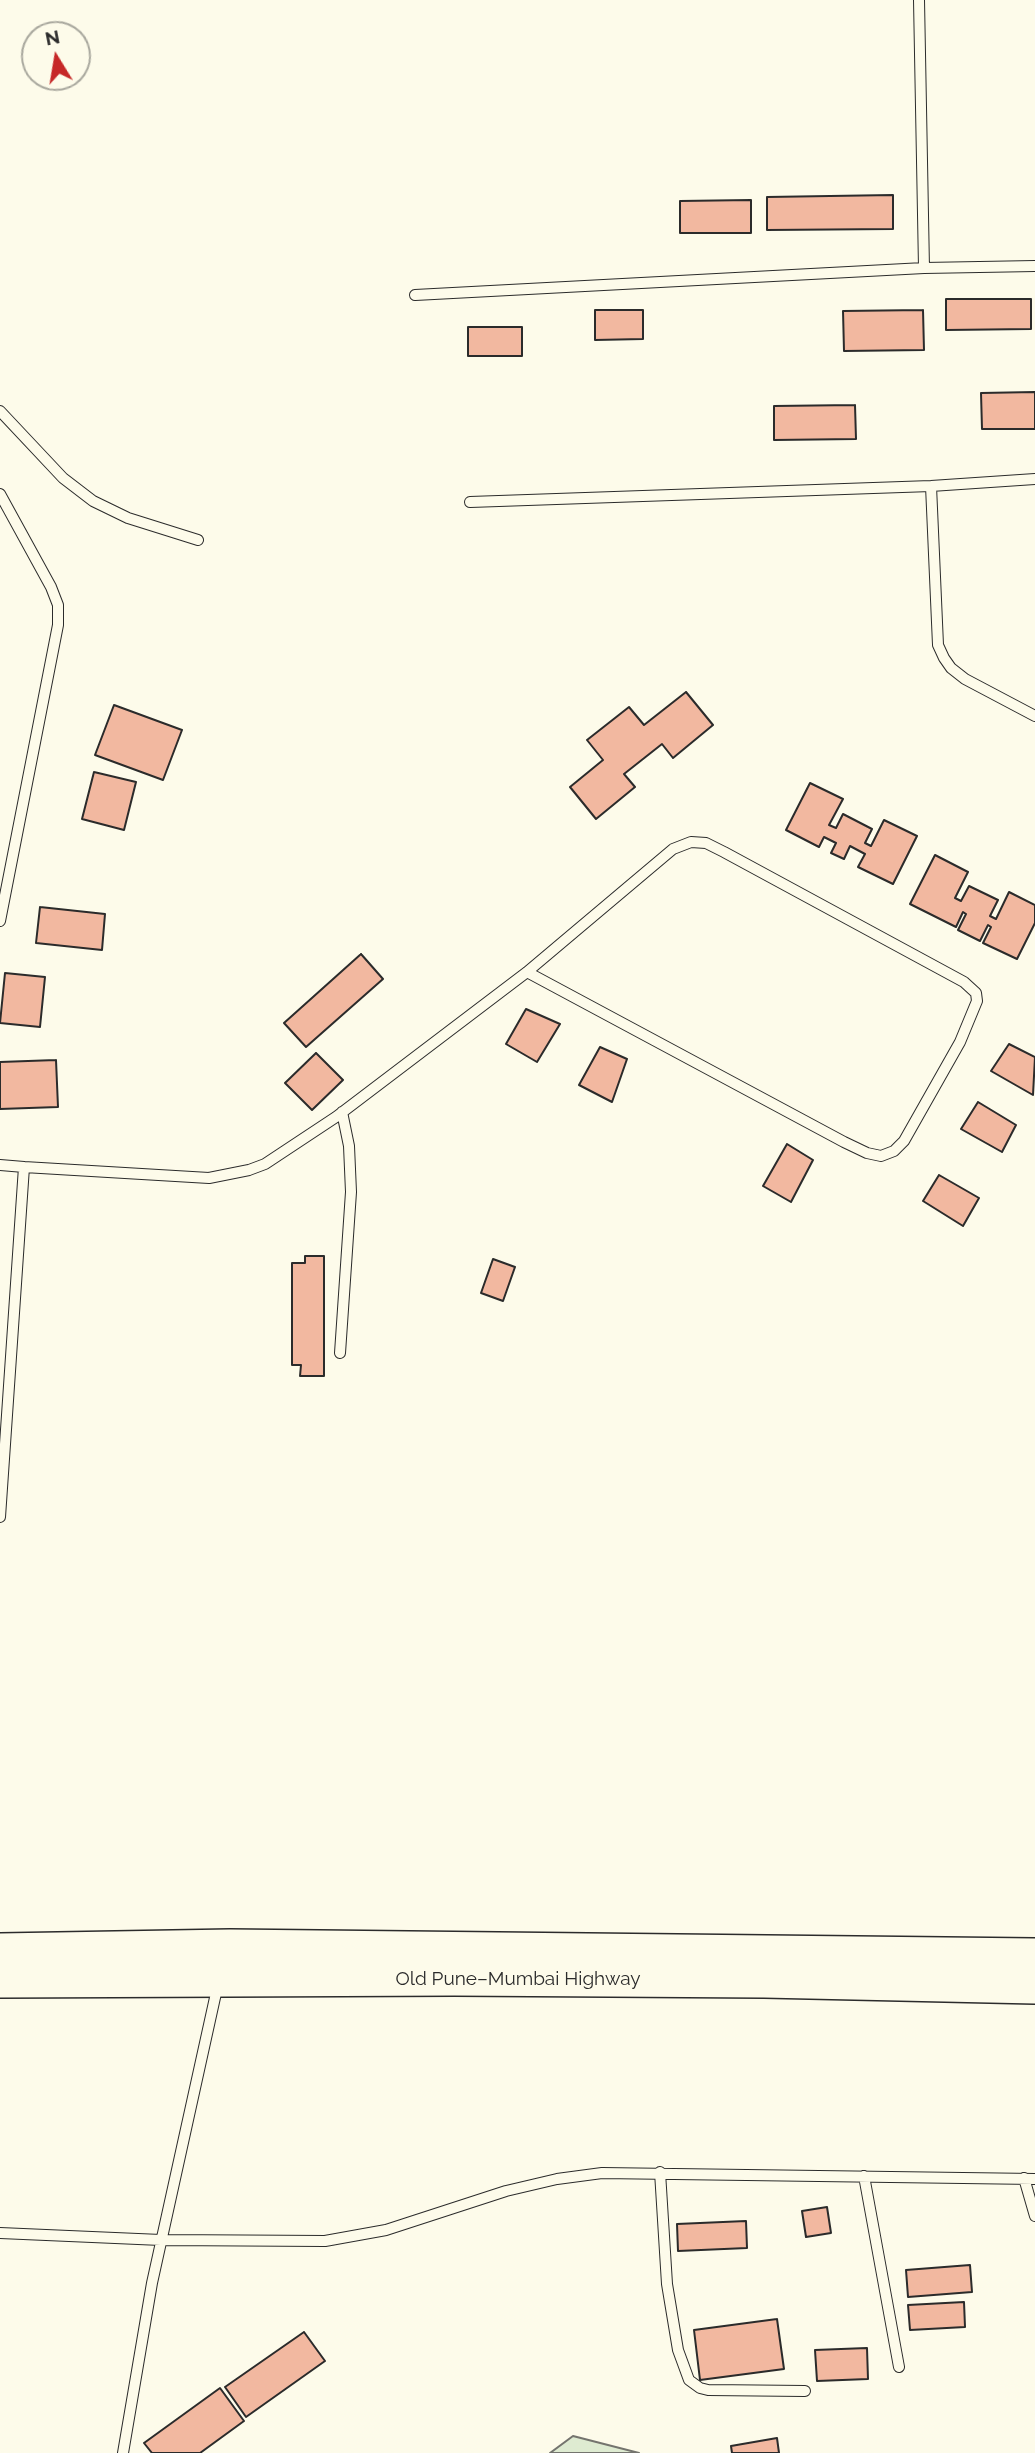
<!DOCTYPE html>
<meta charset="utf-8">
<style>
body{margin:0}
#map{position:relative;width:1035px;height:2453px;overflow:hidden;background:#fdfbea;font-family:Raleway,sans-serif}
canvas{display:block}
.north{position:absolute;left:21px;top:21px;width:70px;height:70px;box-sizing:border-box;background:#fdfbea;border:2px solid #a9a89e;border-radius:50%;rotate:349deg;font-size:19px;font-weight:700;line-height:28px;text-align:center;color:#2b2b2b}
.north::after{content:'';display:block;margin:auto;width:24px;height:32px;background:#c62828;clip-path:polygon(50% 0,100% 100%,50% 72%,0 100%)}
</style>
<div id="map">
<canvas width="1035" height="2453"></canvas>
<div class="north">N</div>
</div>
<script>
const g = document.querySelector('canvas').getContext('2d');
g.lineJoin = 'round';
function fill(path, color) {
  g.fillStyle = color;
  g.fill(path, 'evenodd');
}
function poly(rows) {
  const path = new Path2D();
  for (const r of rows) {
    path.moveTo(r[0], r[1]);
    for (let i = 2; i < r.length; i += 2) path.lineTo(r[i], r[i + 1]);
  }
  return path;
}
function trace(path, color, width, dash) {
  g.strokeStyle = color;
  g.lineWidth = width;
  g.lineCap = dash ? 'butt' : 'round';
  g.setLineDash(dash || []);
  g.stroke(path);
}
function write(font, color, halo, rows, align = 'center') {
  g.font = font + ' Raleway,sans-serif';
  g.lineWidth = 5;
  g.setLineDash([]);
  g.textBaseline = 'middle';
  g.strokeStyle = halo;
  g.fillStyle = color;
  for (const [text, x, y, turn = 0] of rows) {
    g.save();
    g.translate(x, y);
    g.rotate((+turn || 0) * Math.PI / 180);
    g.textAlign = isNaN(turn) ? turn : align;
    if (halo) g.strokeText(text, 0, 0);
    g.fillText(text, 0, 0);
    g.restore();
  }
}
const green = poly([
 [573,2436,639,2453,550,2453,573,2436]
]);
fill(green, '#deebd1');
trace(green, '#74746e', 2);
const building = poly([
 [893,195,893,229,767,230,767,197,893,195],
 [751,200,751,233,680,233,680,201,751,200],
 [946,299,1031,299,1031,329,946,330,946,299],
 [595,310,643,310,643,339,595,340,595,310],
 [923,310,924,350,844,351,843,311,923,310],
 [468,327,522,327,522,356,468,356,468,327],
 [1035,392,1035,429,982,429,981,393,1035,392],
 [855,405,856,439,774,440,774,406,855,405],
 [686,692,713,725,673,758,662,744,624,774,635,787,596,819,570,787,603,760,587,740,629,707,644,725,686,692],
 [114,705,182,730,163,780,95,755,114,705],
 [94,772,136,782,124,830,82,819,94,772],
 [810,783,843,799,829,825,836,828,843,814,872,829,865,843,871,846,884,820,917,836,893,884,858,867,865,854,850,846,844,859,831,853,836,843,824,837,819,847,786,830,810,783],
 [935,855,968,872,955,898,961,901,969,886,998,900,990,916,996,919,1009,892,1035,905,1035,923,1017,959,983,943,991,927,988,925,980,941,958,930,966,914,963,912,956,927,910,904,935,855],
 [40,907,105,914,102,950,36,943,40,907],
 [361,954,383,979,306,1047,284,1023,361,954],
 [5,973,45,977,40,1027,0,1023,5,973],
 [526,1009,560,1024,537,1062,506,1044,526,1009],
 [1009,1044,1035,1057,1033,1095,991,1071,1009,1044],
 [600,1047,627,1059,612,1102,579,1085,600,1047],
 [316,1053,343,1080,312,1110,285,1083,316,1053],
 [56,1060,58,1107,0,1109,0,1062,56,1060],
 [978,1102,1016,1125,1002,1152,961,1129,978,1102],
 [787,1144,813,1160,791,1202,763,1186,787,1144],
 [939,1175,979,1198,963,1226,923,1201,939,1175],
 [305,1256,324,1256,324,1376,300,1376,301,1365,292,1365,292,1263,305,1263,305,1256],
 [493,1259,515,1267,503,1301,481,1293,493,1259],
 [827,2207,831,2233,806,2237,802,2211,827,2207],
 [746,2221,747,2248,678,2251,677,2224,746,2221],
 [970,2265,972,2292,908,2297,906,2270,970,2265],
 [964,2302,965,2327,910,2330,908,2305,964,2302],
 [777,2319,784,2369,700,2380,694,2330,777,2319],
 [304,2332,325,2361,246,2417,225,2387,304,2332],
 [867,2348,868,2379,817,2381,815,2350,867,2348],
 [220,2388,244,2421,200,2453,152,2453,144,2443,220,2388],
 [777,2438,779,2453,732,2453,731,2446,777,2438]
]);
fill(building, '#f2b8a0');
trace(building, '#2b2b2b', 2);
const lane = poly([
 [919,0,924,268],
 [415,295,924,268,1035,266],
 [0,411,63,478,93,501,128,518,198,540],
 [931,486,938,645,944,658,951,668,965,679,1035,716],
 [0,494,51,587,58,605,58,625,0,921],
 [470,502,931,486,1035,479],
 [0,1165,24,1167,0,1517],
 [24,1167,209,1178,249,1170,265,1164,336,1117,527,972,673,849,691,842,706,843,724,852,964,982,976,993,977,1001,960,1042,904,1141,894,1151,881,1156,867,1153,844,1142,527,972],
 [340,1353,351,1192,349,1146,342,1112],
 [660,2172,667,2284,678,2350,689,2380,700,2388,708,2390,805,2391],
 [864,2176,899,2367],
 [1024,2178,1035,2216],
 [0,2233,161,2240,325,2241,386,2230,506,2191,557,2179,602,2173,1035,2179],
 [123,2453,152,2283,218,1984]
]);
const highway = poly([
 [0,1951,230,1947,1035,1956],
 [0,1980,454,1978,764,1980,1035,1986]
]);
trace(lane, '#2b2b2b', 12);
trace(highway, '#2b2b2b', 38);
trace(lane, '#fdfbea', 10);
trace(highway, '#fdfbea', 35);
write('19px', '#2b2b2b', '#fdfbea', [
 ["Old Pune–Mumbai Highway",518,1979]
]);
</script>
